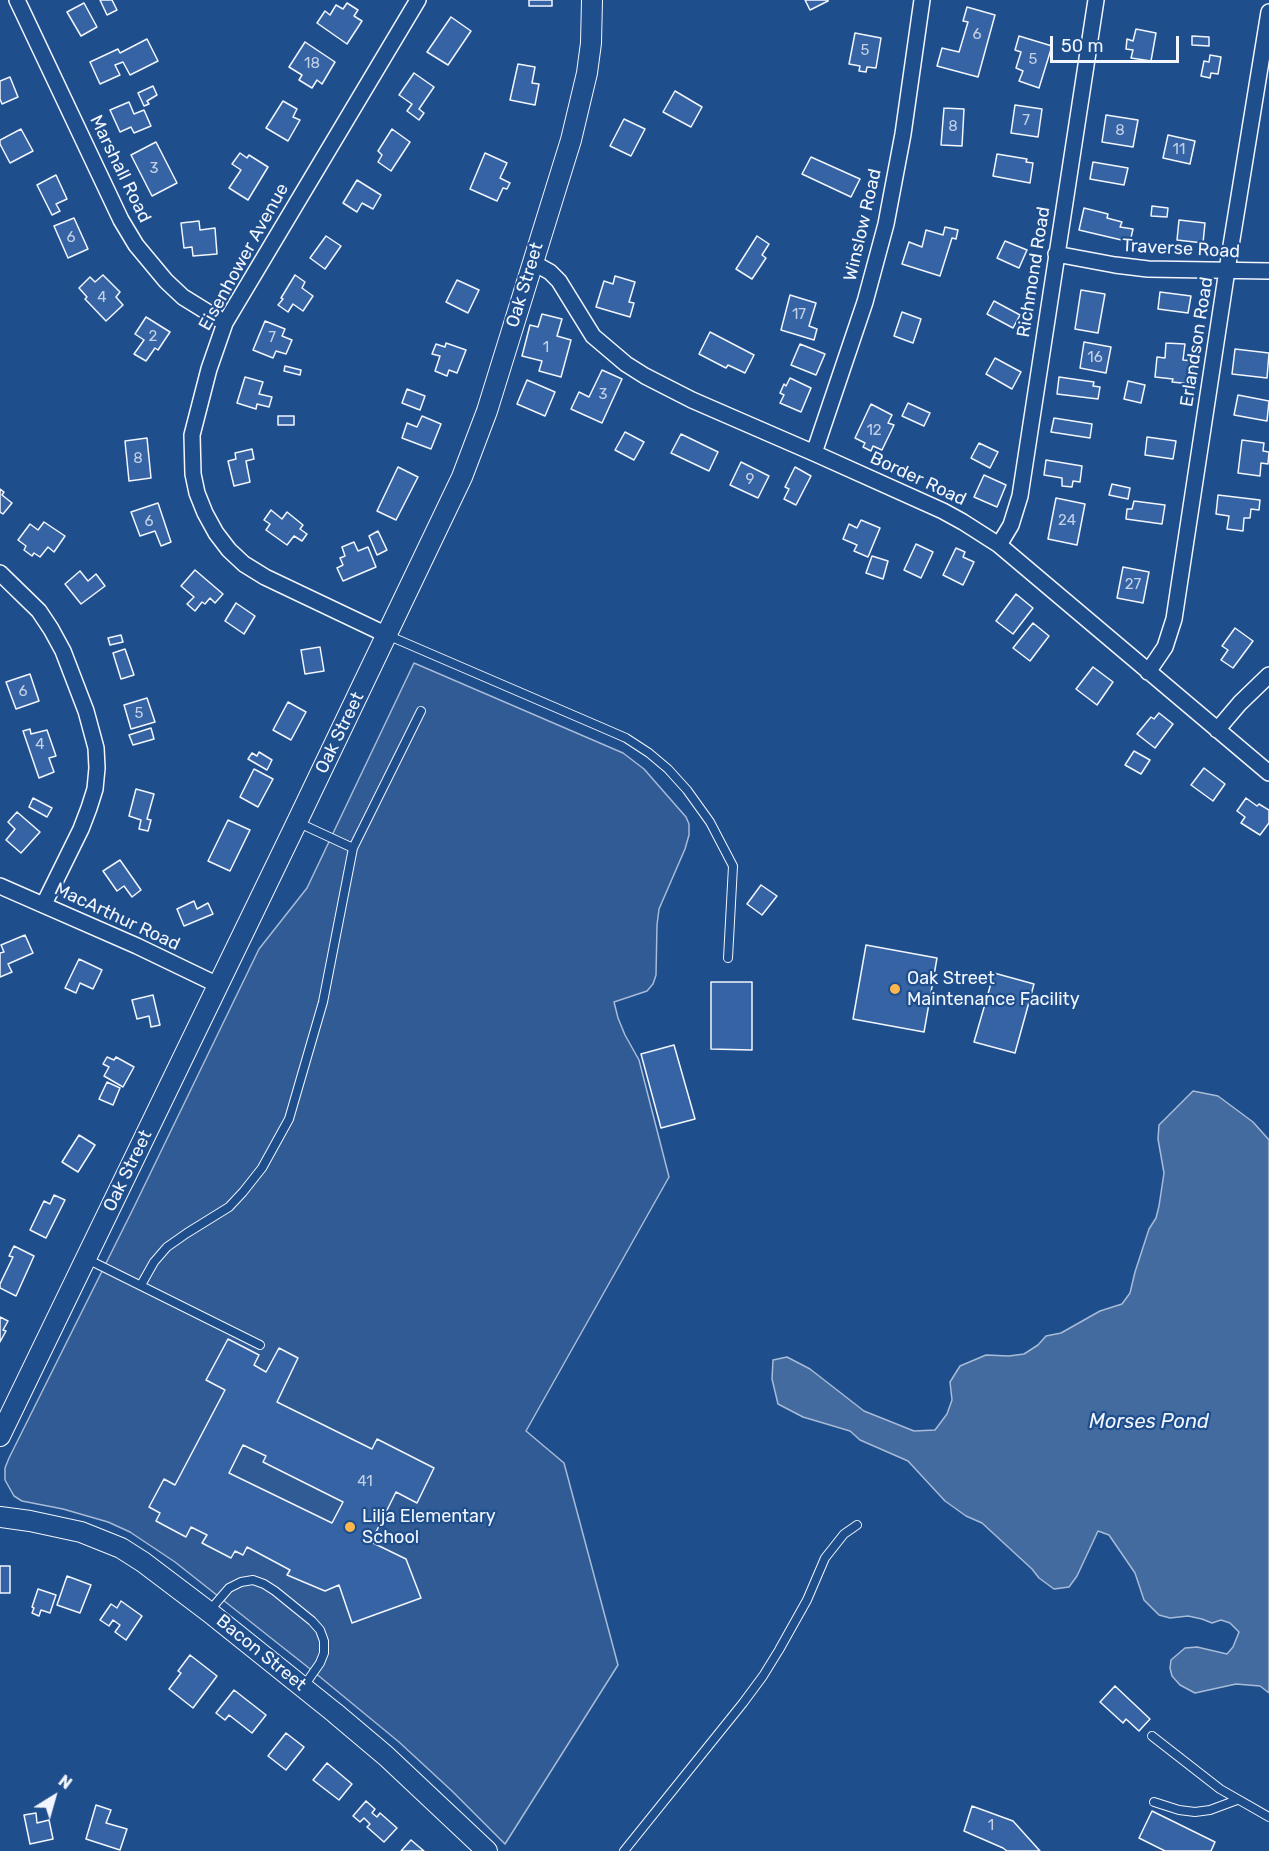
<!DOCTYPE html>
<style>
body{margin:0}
#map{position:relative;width:1269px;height:1851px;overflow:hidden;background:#1f4e8c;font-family:Rubik,sans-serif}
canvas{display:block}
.north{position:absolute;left:24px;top:1767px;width:60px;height:60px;-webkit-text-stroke:4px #1f4e8c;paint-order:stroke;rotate:37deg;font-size:16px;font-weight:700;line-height:24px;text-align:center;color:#f2f6ff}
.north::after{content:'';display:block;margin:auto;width:21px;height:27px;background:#f2f6ff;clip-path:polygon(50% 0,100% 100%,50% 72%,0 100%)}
.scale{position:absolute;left:1050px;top:36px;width:129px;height:27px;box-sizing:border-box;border:3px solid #f2f6ff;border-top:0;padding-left:8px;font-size:18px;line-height:21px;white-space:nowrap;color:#f2f6ff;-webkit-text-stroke:4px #1f4e8c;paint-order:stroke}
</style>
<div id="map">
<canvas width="1269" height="1851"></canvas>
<div class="north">N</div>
<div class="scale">50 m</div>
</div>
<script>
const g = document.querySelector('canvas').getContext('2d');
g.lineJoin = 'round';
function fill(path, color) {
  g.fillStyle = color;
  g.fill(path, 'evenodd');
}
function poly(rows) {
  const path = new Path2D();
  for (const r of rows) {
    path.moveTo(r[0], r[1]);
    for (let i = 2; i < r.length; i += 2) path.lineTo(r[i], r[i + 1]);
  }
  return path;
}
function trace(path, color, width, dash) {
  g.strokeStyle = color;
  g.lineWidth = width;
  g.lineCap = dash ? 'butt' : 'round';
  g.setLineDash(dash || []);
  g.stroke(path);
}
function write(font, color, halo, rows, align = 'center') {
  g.font = font + ' Rubik,sans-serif';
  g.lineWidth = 4.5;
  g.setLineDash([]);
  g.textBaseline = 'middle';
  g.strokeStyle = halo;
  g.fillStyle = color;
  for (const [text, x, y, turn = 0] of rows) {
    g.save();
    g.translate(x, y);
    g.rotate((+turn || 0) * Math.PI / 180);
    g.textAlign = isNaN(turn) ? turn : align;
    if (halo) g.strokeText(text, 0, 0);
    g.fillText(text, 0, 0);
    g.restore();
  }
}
const green = poly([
 [414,663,623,753,644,769,686,817,689,824,689,835,685,849,659,909,657,925,656,975,653,984,647,991,614,1002,618,1018,625,1035,639,1060,669,1177,526,1431,564,1463,618,1665,505,1844,452,1791,399,1742,314,1672,175,1562,130,1532,108,1522,63,1509,22,1501,14,1496,5,1480,5,1468,9,1458,134,1207,259,949,307,888,414,663]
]);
fill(green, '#305b95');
trace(green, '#a8bbd7', 1.5);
const water = poly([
 [1193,1091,1218,1096,1253,1122,1269,1140,1269,1693,1260,1686,1236,1684,1195,1693,1180,1685,1172,1676,1170,1668,1171,1660,1185,1648,1197,1647,1227,1654,1233,1647,1239,1632,1230,1623,1221,1620,1212,1623,1202,1619,1188,1616,1170,1618,1159,1615,1144,1600,1135,1573,1109,1535,1098,1531,1077,1576,1069,1587,1054,1589,1039,1578,1032,1569,982,1523,966,1516,945,1501,908,1461,860,1440,850,1431,803,1417,778,1404,772,1379,773,1360,787,1357,810,1369,864,1411,914,1431,935,1430,947,1414,952,1400,950,1382,960,1366,986,1355,1009,1356,1024,1354,1038,1345,1046,1336,1061,1333,1100,1311,1122,1304,1130,1293,1135,1272,1149,1229,1156,1218,1159,1206,1164,1173,1158,1139,1159,1125,1193,1091]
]);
fill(water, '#446ba0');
trace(water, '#a8bbd7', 1.5);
const building = poly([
 [100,0,112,0,117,10,107,15,100,0],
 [529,0,552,0,552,6,529,6,529,0],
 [805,0,828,0,828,1,810,10,805,0],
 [84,3,97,27,81,36,67,12,84,3],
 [347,3,358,10,354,16,362,21,347,44,317,23,325,11,330,15,336,5,343,9,347,3],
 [967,7,995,15,978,77,937,66,942,48,959,52,968,22,963,21,967,7],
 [451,17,471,31,448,65,427,52,451,17],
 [1136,29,1156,33,1151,61,1131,58,1133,50,1126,49,1127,39,1133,41,1136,29],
 [855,33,881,38,876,68,867,67,866,72,859,71,860,66,849,64,855,33],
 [1019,36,1052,46,1039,88,1019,81,1023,71,1016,68,1021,52,1015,50,1019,36],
 [1192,36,1209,37,1209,46,1192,45,1192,36],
 [147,39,158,61,130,75,123,62,115,65,120,75,100,84,90,62,118,49,120,53,147,39],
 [305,42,335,62,322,84,317,80,312,88,299,80,302,75,289,67,305,42],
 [1210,55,1221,57,1218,74,1211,73,1210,78,1201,76,1204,61,1209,62,1210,55],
 [518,64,535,67,532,83,539,84,535,105,510,100,518,64],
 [414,73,434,87,419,109,424,113,419,120,407,111,412,104,399,95,414,73],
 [10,77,18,97,2,104,0,99,0,81,10,77],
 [153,86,157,95,147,101,149,104,144,106,138,93,153,86],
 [675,91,702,107,691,127,663,112,675,91],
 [283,101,297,109,293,117,300,120,288,141,266,128,283,101],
 [129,102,134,114,144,110,151,126,134,133,131,127,120,132,110,110,129,102],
 [1015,105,1042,109,1038,137,1011,133,1015,105],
 [944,108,964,109,962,146,941,145,944,108],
 [1106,115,1138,120,1133,147,1102,142,1106,115],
 [624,119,645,129,631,156,610,146,624,119],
 [21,129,33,151,10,163,0,144,0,140,21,129],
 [392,129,410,142,391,171,378,162,382,155,378,151,392,129],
 [1168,135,1195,141,1190,164,1163,158,1168,135],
 [156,142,177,183,152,196,131,155,156,142],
 [240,153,247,158,249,155,268,167,248,200,229,188,241,170,232,164,240,153],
 [485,153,507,163,500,178,510,183,507,189,503,188,497,201,470,189,485,153],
 [997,154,1027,159,1026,162,1033,163,1030,183,993,176,997,154],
 [811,157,860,179,851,197,802,174,811,157],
 [1093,162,1128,168,1124,185,1090,179,1093,162],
 [56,175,67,199,56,204,60,211,52,215,37,185,56,175],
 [357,180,381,195,373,209,362,203,357,212,343,203,357,180],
 [1152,206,1168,208,1167,217,1151,216,1152,206],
 [1084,208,1108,214,1107,218,1122,222,1120,227,1133,229,1130,242,1079,230,1084,208],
 [74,218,88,249,68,258,54,226,74,218],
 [1179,220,1205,223,1203,243,1177,240,1179,220],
 [199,221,200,230,215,228,217,254,193,256,192,247,184,248,181,223,199,221],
 [945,227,958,230,956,239,952,238,940,276,902,264,909,242,922,247,926,230,943,235,945,227],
 [326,236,341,246,325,269,310,258,326,236],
 [757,236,769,244,762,255,766,258,752,279,736,269,757,236],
 [1005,241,1027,250,1019,268,997,258,1005,241],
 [103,275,120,292,116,297,123,305,106,321,85,299,87,297,79,288,90,277,95,282,103,275],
 [295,275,305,282,302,288,313,296,303,311,293,304,288,312,278,305,283,299,281,298,295,275],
 [615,276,635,282,629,302,634,303,630,317,596,307,604,281,613,284,615,276],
 [457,280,479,290,468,313,446,302,457,280],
 [1081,290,1105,294,1098,333,1075,329,1081,290],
 [1160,292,1191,296,1188,313,1158,309,1160,292],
 [790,295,816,303,809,326,817,329,814,340,781,330,790,295],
 [994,301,1020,315,1013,328,987,314,994,301],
 [902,312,921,319,913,343,894,336,902,312],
 [542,314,562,319,557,336,571,340,561,377,539,371,542,361,522,356,530,325,538,327,542,314],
 [146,317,170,332,158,350,155,348,146,361,134,354,144,340,135,334,146,317],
 [265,321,285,329,282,336,292,340,286,354,276,351,273,358,253,350,265,321],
 [710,332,754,355,745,373,728,365,726,368,699,354,710,332],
 [1084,342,1111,347,1106,373,1080,368,1084,342],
 [446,343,466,350,457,373,449,370,447,376,435,371,440,356,432,354,436,344,445,347,446,343],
 [1166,343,1185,344,1183,360,1193,361,1191,384,1172,382,1173,379,1155,377,1157,357,1165,358,1166,343],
 [800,344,825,354,816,375,791,365,800,344],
 [1235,349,1269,353,1267,378,1232,374,1235,349],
 [995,358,1021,372,1012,389,986,374,995,358],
 [285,366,301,370,300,375,284,371,285,366],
 [602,370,622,379,602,423,571,409,579,392,589,397,602,370],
 [245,377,263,382,259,394,272,397,269,407,257,404,256,409,237,403,245,377],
 [1059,377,1094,382,1093,386,1100,387,1098,399,1057,394,1059,377],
 [790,378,811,388,801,412,780,403,784,395,780,393,784,384,786,386,790,378],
 [527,380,555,392,545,416,517,404,527,380],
 [1128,381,1145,385,1141,403,1124,399,1128,381],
 [407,389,425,396,420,410,402,403,407,389],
 [1238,395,1269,401,1267,421,1234,415,1238,395],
 [908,403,930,413,924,426,902,416,908,403],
 [871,404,892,415,888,423,894,425,882,450,873,446,871,451,863,447,865,443,855,438,871,404],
 [278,416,294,416,294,425,278,425,278,416],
 [422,416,441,424,431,449,402,438,407,423,417,427,422,416],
 [1054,418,1092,424,1090,438,1051,432,1054,418],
 [625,432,644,442,634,460,615,450,625,432],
 [681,434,718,452,709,471,671,453,681,434],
 [1147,437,1176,441,1173,459,1145,455,1147,437],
 [147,438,151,478,129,481,125,441,147,438],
 [1242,440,1264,443,1263,451,1269,452,1268,464,1261,463,1260,476,1238,473,1242,440],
 [979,443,998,452,990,468,971,458,979,443],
 [252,449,254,459,246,461,250,482,234,486,228,461,236,459,235,453,252,449],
 [1046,460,1082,466,1080,482,1073,481,1072,487,1062,486,1062,478,1044,475,1046,460],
 [741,462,769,476,758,498,730,485,741,462],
 [398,467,418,477,396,520,377,511,398,467],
 [795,467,811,476,796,505,784,499,789,489,785,487,795,467],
 [984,475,1006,485,997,507,974,497,984,475],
 [1112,484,1130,488,1128,499,1109,495,1112,484],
 [0,489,4,492,2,495,12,503,3,514,0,512,0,489],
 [1218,495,1260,500,1259,510,1251,509,1250,518,1244,518,1243,531,1227,529,1229,516,1216,514,1218,495],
 [1056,498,1085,504,1077,545,1048,539,1056,498],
 [1134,501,1165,505,1162,524,1126,519,1127,509,1132,509,1134,501],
 [158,503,171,542,161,546,155,531,140,536,131,512,158,503],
 [271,510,282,519,287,512,303,525,300,529,307,534,302,541,294,536,287,545,266,530,270,524,264,520,271,510],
 [861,520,880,528,868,557,854,551,857,545,843,539,849,524,857,528,861,520],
 [44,522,65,536,54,552,48,547,40,557,34,553,32,556,24,550,26,546,18,540,30,524,38,530,44,522],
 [378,531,387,550,377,555,369,536,378,531],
 [354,542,358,551,368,547,376,567,343,581,337,568,343,565,340,558,345,556,342,547,354,542],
 [916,544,933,552,921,578,904,570,916,544],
 [956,548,965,552,963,557,974,562,963,585,943,575,956,548],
 [872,556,888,561,883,579,866,573,872,556],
 [1123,567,1149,572,1143,603,1117,598,1123,567],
 [195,570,223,594,215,603,210,598,205,604,202,602,195,611,187,604,194,597,181,586,195,570],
 [80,571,88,581,96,574,105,586,81,604,65,584,80,571],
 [1016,594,1033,608,1013,634,996,621,1016,594],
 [236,603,255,616,244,634,225,621,236,603],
 [1033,623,1049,636,1030,661,1013,648,1033,623],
 [1235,628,1253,641,1233,668,1221,660,1228,650,1222,646,1235,628],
 [121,635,123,642,110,645,108,638,121,635],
 [320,647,324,671,305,674,301,650,320,647],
 [125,649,134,675,121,679,113,653,125,649],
 [1093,667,1113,682,1097,705,1076,689,1093,667],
 [30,674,39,701,16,709,6,682,30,674],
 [147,698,155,722,131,729,124,705,147,698],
 [288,702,306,712,291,740,273,730,288,702],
 [1159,713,1173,724,1155,748,1137,734,1151,717,1154,719,1159,713],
 [151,728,154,739,133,745,129,735,151,728],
 [30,729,31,734,47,730,56,756,49,758,54,772,39,778,23,731,30,729],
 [1134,751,1150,760,1141,774,1125,765,1134,751],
 [259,752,272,760,267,770,248,759,252,753,257,756,259,752],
 [1204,768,1225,784,1213,801,1191,785,1204,768],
 [254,769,273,779,258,807,240,797,254,769],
 [136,789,154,794,147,819,151,820,148,831,139,829,141,820,129,816,136,789],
 [33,798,52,808,47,817,29,807,33,798],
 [1246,798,1257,806,1259,804,1269,810,1269,823,1260,835,1241,823,1245,817,1237,811,1246,798],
 [17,812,40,832,21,853,6,840,15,829,8,822,17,812],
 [228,820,250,830,230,871,208,861,228,820],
 [120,860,141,890,132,897,124,886,117,891,103,871,120,860],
 [761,885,777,896,762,915,747,904,761,885],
 [194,901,197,909,208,903,213,914,184,926,177,909,194,901],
 [25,935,33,953,8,964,12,972,0,977,0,953,4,952,1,945,25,935],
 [866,945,937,958,924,1032,853,1019,866,945],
 [79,959,102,970,93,989,80,983,76,993,65,988,79,959],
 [994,973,1034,984,1015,1053,974,1042,994,973],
 [711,982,752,982,752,1050,711,1049,711,982],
 [153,995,160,1025,151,1027,149,1016,137,1019,132,1000,153,995],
 [674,1045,695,1119,661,1128,641,1054,674,1045],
 [107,1057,114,1060,116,1057,134,1067,123,1087,104,1076,109,1067,103,1064,107,1057],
 [107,1082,120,1088,113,1105,99,1099,107,1082],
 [79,1135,95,1145,78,1172,62,1162,79,1135],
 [54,1195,65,1200,46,1238,30,1230,44,1201,50,1204,54,1195],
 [14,1246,34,1256,16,1296,0,1288,0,1284,13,1257,9,1256,14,1246],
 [0,1317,8,1321,3,1330,6,1331,0,1342,0,1317],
 [228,1339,259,1355,254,1365,266,1372,279,1348,298,1358,277,1402,372,1449,377,1439,434,1468,417,1503,396,1492,371,1542,406,1559,421,1598,352,1623,339,1585,325,1591,287,1575,290,1570,247,1547,243,1555,235,1551,231,1558,202,1543,207,1535,191,1527,186,1537,156,1521,160,1513,149,1507,164,1479,175,1485,225,1390,206,1380,228,1339],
 [243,1445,266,1456,263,1462,343,1502,332,1523,229,1473,243,1445],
 [0,1566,10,1566,10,1593,0,1593,0,1566],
 [67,1576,91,1585,80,1613,57,1605,67,1576],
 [38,1589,56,1595,50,1613,41,1610,39,1616,32,1613,34,1608,32,1607,38,1589],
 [121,1601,142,1616,126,1640,115,1632,120,1625,113,1620,109,1626,100,1620,111,1604,117,1608,121,1601],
 [190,1655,217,1676,193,1708,169,1689,181,1673,178,1671,190,1655],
 [1115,1686,1150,1719,1139,1731,1126,1719,1123,1723,1100,1702,1115,1686],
 [234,1690,266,1715,252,1733,229,1715,225,1720,216,1713,234,1690],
 [286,1733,304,1747,286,1770,268,1756,286,1733],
 [327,1763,352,1784,339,1800,313,1780,327,1763],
 [366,1801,375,1809,372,1813,377,1817,380,1813,397,1828,384,1842,367,1827,370,1824,364,1818,360,1822,353,1816,366,1801],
 [96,1805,111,1810,106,1823,127,1829,120,1850,86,1839,96,1805],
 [972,1806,1013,1821,1040,1851,1007,1851,1003,1848,964,1831,972,1806],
 [1152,1811,1215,1842,1211,1851,1165,1851,1139,1838,1152,1811],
 [36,1813,37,1823,49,1820,53,1839,30,1844,24,1815,36,1813],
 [411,1840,424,1851,401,1851,411,1840]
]);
fill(building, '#3563a3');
trace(building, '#f2f6ff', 1.5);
const service = poly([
 [387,635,603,728,626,738,649,753,668,769,687,790,710,822,733,866,728,958],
 [353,848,421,711],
 [87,1259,260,1345],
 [141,1285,154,1262,167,1247,187,1233,229,1207,243,1192,262,1168,289,1119,323,1002,353,848,299,823],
 [210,1610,229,1588,241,1582,253,1580,264,1584,275,1591,312,1621,320,1630,324,1641,324,1653,320,1663,304,1686],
 [1152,1736,1220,1789,1269,1817],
 [1154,1802,1179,1810,1195,1812,1210,1810,1237,1800],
 [624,1851,743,1703,763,1676,779,1650,807,1600,825,1558,844,1534,857,1525]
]);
const minor = poly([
 [17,0,121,220,136,245,166,281,183,297,225,323],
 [1056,254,1115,265,1148,269,1269,271],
 [532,262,550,272,559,281,593,336,626,364,645,376,692,400,814,453,943,511,963,522,999,545,1269,773],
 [814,453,865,302,886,224,903,134,922,0],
 [999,545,1011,525,1020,496,1096,0],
 [0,573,39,611,51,629,63,651,86,711,96,748,97,768,95,789,89,808,81,829,44,904],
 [387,635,265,577,244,564,229,550,216,533,205,513,197,493,193,474,192,435,209,369,225,323,418,0],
 [1148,672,1165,647,1174,619,1227,270,1269,12],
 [1217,730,1240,703,1269,675],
 [0,886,137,946,218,985]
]);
const tertiary = poly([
 [0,1436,297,822,462,477,487,411,571,140,587,73,591,43,592,0],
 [0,1517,30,1521,81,1532,121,1548,143,1562,209,1612,335,1713,386,1756,487,1851]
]);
trace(service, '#f2f6ff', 10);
trace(minor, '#f2f6ff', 18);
trace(tertiary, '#f2f6ff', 22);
trace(service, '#1f4e8c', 8);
trace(minor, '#1f4e8c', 15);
trace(tertiary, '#1f4e8c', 20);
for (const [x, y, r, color] of [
 [895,989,6,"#ffb74d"],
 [350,1527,6,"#ffb74d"]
]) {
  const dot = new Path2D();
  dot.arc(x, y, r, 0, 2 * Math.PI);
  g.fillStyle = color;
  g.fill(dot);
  trace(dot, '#1f4e8c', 2);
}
write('15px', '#c3d1e8', null, [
 ["6",977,35],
 ["5",865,51],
 ["5",1033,60],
 ["18",312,64],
 ["7",1026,121],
 ["8",953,127],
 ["8",1120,131],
 ["11",1179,150],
 ["3",154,169],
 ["6",71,238],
 ["4",102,298],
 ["17",799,315],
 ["2",153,337],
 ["7",272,338],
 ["1",546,348],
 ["16",1095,358],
 ["3",603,395],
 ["12",874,431],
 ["8",138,459],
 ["9",750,480],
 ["24",1067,521],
 ["6",149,522],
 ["27",1133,585],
 ["6",23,692],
 ["5",139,714],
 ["4",40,745],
 ["41",365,1482],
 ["1",991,1826]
]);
write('18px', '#f2f6ff', '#1f4e8c', [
 ["Marshall Road",120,169,64],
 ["Winslow Road",863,225,-77],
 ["Traverse Road",1181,249,3],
 ["Eisenhower Avenue",244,257,-61],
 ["Richmond Road",1034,272,-81],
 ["Oak Street",525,285,-73],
 ["Erlandson Road",1197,342,-81],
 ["Border Road",918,479,25],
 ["Oak Street",340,733,-64],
 ["MacArthur Road",117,917,25],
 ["Oak Street",128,1171,-64],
 ["Bacon Street",261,1653,39]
]);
write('18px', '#f2f6ff', '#1f4e8c', [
 ["Oak Street",907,979],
 ["Maintenance Facility",907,1000],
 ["Lilja Elementary",362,1517],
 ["School",362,1538]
], 'left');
write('italic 20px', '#f2f6ff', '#1f4e8c', [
 ["Morses Pond",1149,1422]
]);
</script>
